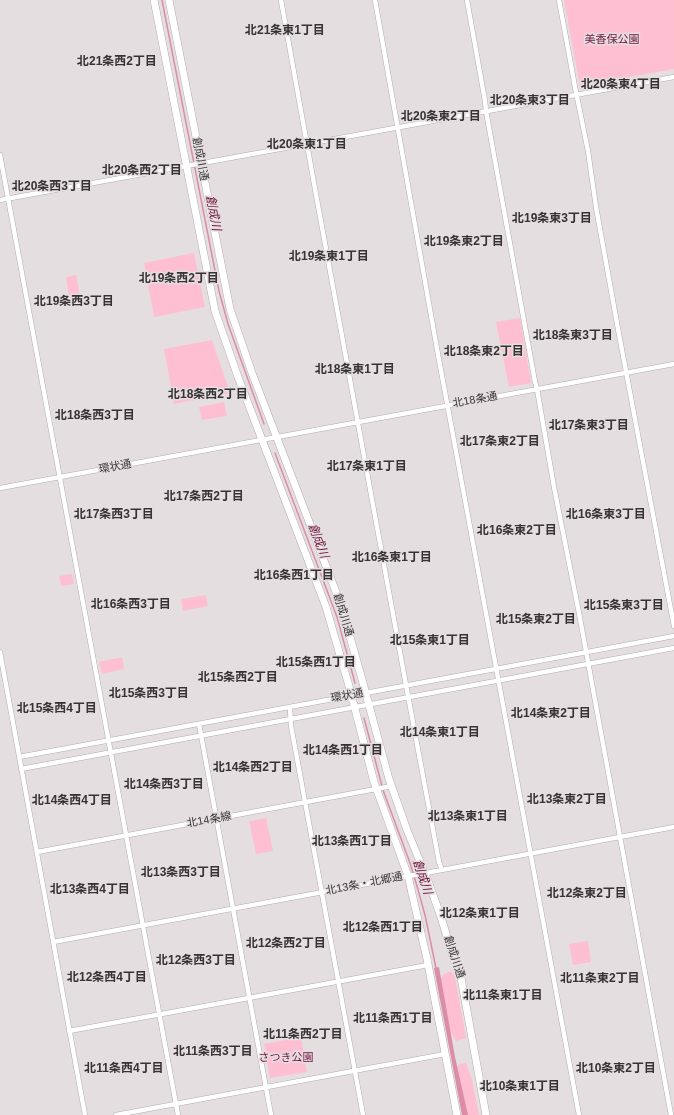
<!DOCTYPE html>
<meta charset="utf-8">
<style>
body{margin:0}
canvas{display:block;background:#e5dee0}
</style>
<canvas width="674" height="1115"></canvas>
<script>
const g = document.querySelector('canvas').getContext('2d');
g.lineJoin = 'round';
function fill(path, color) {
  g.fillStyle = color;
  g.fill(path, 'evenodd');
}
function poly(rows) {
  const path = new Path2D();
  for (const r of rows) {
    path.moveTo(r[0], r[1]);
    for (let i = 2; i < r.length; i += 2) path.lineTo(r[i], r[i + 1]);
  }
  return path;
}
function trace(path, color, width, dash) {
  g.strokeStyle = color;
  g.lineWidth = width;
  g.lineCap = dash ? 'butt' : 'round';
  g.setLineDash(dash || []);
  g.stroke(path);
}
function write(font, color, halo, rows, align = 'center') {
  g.font = font + ' Helvetica,"Noto Sans JP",sans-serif';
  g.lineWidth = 3;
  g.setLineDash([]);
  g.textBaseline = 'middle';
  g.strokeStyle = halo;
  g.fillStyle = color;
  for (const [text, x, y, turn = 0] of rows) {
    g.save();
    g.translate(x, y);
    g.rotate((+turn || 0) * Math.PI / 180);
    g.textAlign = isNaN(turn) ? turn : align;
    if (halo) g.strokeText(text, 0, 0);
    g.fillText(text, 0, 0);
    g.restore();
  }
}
fill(poly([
 [564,0,674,0,674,69,580,86],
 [194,253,205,307,154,317,144,263],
 [76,275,80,296,69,298,66,277],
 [520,318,531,383,509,387,496,322],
 [212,340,230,393,174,404,164,349],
 [224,402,227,416,202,420,199,407],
 [72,574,74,584,61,586,59,576],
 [206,595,208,606,183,611,181,599],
 [122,657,124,669,102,674,99,662],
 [266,818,273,851,256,854,249,821],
 [588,941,591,962,573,965,569,944],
 [451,971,455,977,466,1038,456,1041,450,1030,441,979,444,974],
 [301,1037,307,1072,270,1078,264,1044],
 [466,1063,472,1080,479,1115,464,1115,457,1067,460,1064]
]), '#febfd3');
fill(poly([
 [439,967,455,1057,468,1115,462,1115,434,968]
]), '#db8da8');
trace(poly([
 [162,0,219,291,228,324,264,424],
 [275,453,337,617,355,683],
 [364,718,382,786],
 [383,790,410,863,417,886,425,915,436,968]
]), '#db8da8', 1.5);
const minor = poly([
 [281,0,317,200,406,685,439,862,442,870],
 [375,0,437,349,579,1115],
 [467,0,485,101,486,111,535,382,537,389,554,487,579,613,671,1115],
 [559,0,575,87,588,151,596,207,618,329,674,626],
 [0,155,178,1115],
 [0,200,674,77],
 [0,488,674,364],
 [0,652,85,1115],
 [290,707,291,726,363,1115],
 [199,724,271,1115],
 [19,757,674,636],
 [21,769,674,648],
 [37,852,392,786],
 [53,942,674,827],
 [69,1031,428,965],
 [116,1115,445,1054]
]);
const highway = poly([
 [154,0,215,311,238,377,326,607,349,686,374,782,408,876,427,959,457,1115],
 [169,0,230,309,252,373,341,605,363,683,389,779,407,830,428,881,441,917,454,960,459,967,486,1115]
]);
trace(minor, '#b2abad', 5.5);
trace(highway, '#b2abad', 8);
trace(minor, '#fff', 4.5);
trace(highway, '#fff', 7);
write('11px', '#70143f', '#e5dee0', [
 ["美香保公園",612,40],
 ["さつき公園",286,1058]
]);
write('11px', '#393637', '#e5dee0', [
 ["創成川通",200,159,79],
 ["北18条通",475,400,-10],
 ["環状通",115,467,-11],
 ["創成川通",343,615,73],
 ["環状通",347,696,-11],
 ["北14条線",209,820,-10],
 ["北13条・北郷通",364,884,-11],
 ["創成川通",454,957,72]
]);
write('bold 12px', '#373233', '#e5dee0', [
 ["北21条東1丁目",285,31],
 ["北21条西2丁目",117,62],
 ["北20条東4丁目",621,85],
 ["北20条東3丁目",530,101],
 ["北20条東2丁目",441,117],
 ["北20条東1丁目",307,145],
 ["北20条西2丁目",142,171],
 ["北20条西3丁目",52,187],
 ["北19条東3丁目",552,219],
 ["北19条東2丁目",464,242],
 ["北19条東1丁目",329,257],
 ["北19条西2丁目",179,279],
 ["北19条西3丁目",74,302],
 ["北18条東3丁目",573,336],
 ["北18条東2丁目",484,352],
 ["北18条東1丁目",355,370],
 ["北18条西2丁目",208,395],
 ["北18条西3丁目",95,416],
 ["北17条東3丁目",589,426],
 ["北17条東2丁目",500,442],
 ["北17条東1丁目",367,467],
 ["北17条西2丁目",204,497],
 ["北17条西3丁目",114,515],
 ["北16条東3丁目",606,515],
 ["北16条東2丁目",517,531],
 ["北16条東1丁目",392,558],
 ["北16条西1丁目",294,576],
 ["北16条西3丁目",131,605],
 ["北15条東3丁目",624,606],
 ["北15条東2丁目",536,620],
 ["北15条東1丁目",430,641],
 ["北15条西1丁目",316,663],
 ["北15条西2丁目",238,678],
 ["北15条西3丁目",149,694],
 ["北15条西4丁目",57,709],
 ["北14条東2丁目",551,714],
 ["北14条東1丁目",440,733],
 ["北14条西1丁目",343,751],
 ["北14条西2丁目",253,768],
 ["北14条西3丁目",164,785],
 ["北13条東2丁目",567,800],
 ["北14条西4丁目",72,801],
 ["北13条東1丁目",468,817],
 ["北13条西1丁目",352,842],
 ["北13条西3丁目",181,873],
 ["北13条西4丁目",90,890],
 ["北12条東2丁目",587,894],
 ["北12条東1丁目",480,914],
 ["北12条西1丁目",383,928],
 ["北12条西2丁目",286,944],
 ["北12条西3丁目",196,961],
 ["北12条西4丁目",107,978],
 ["北11条東2丁目",600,979],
 ["北11条東1丁目",503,996],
 ["北11条西1丁目",393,1019],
 ["北11条西2丁目",303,1035],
 ["北11条西3丁目",213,1052],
 ["北11条西4丁目",124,1069],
 ["北10条東2丁目",616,1069],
 ["北10条東1丁目",520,1087]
]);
write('italic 12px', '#70143f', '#e5dee0', [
 ["創成川",213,213,79],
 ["創成川",318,541,69],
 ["創成川",422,877,71]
]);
</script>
